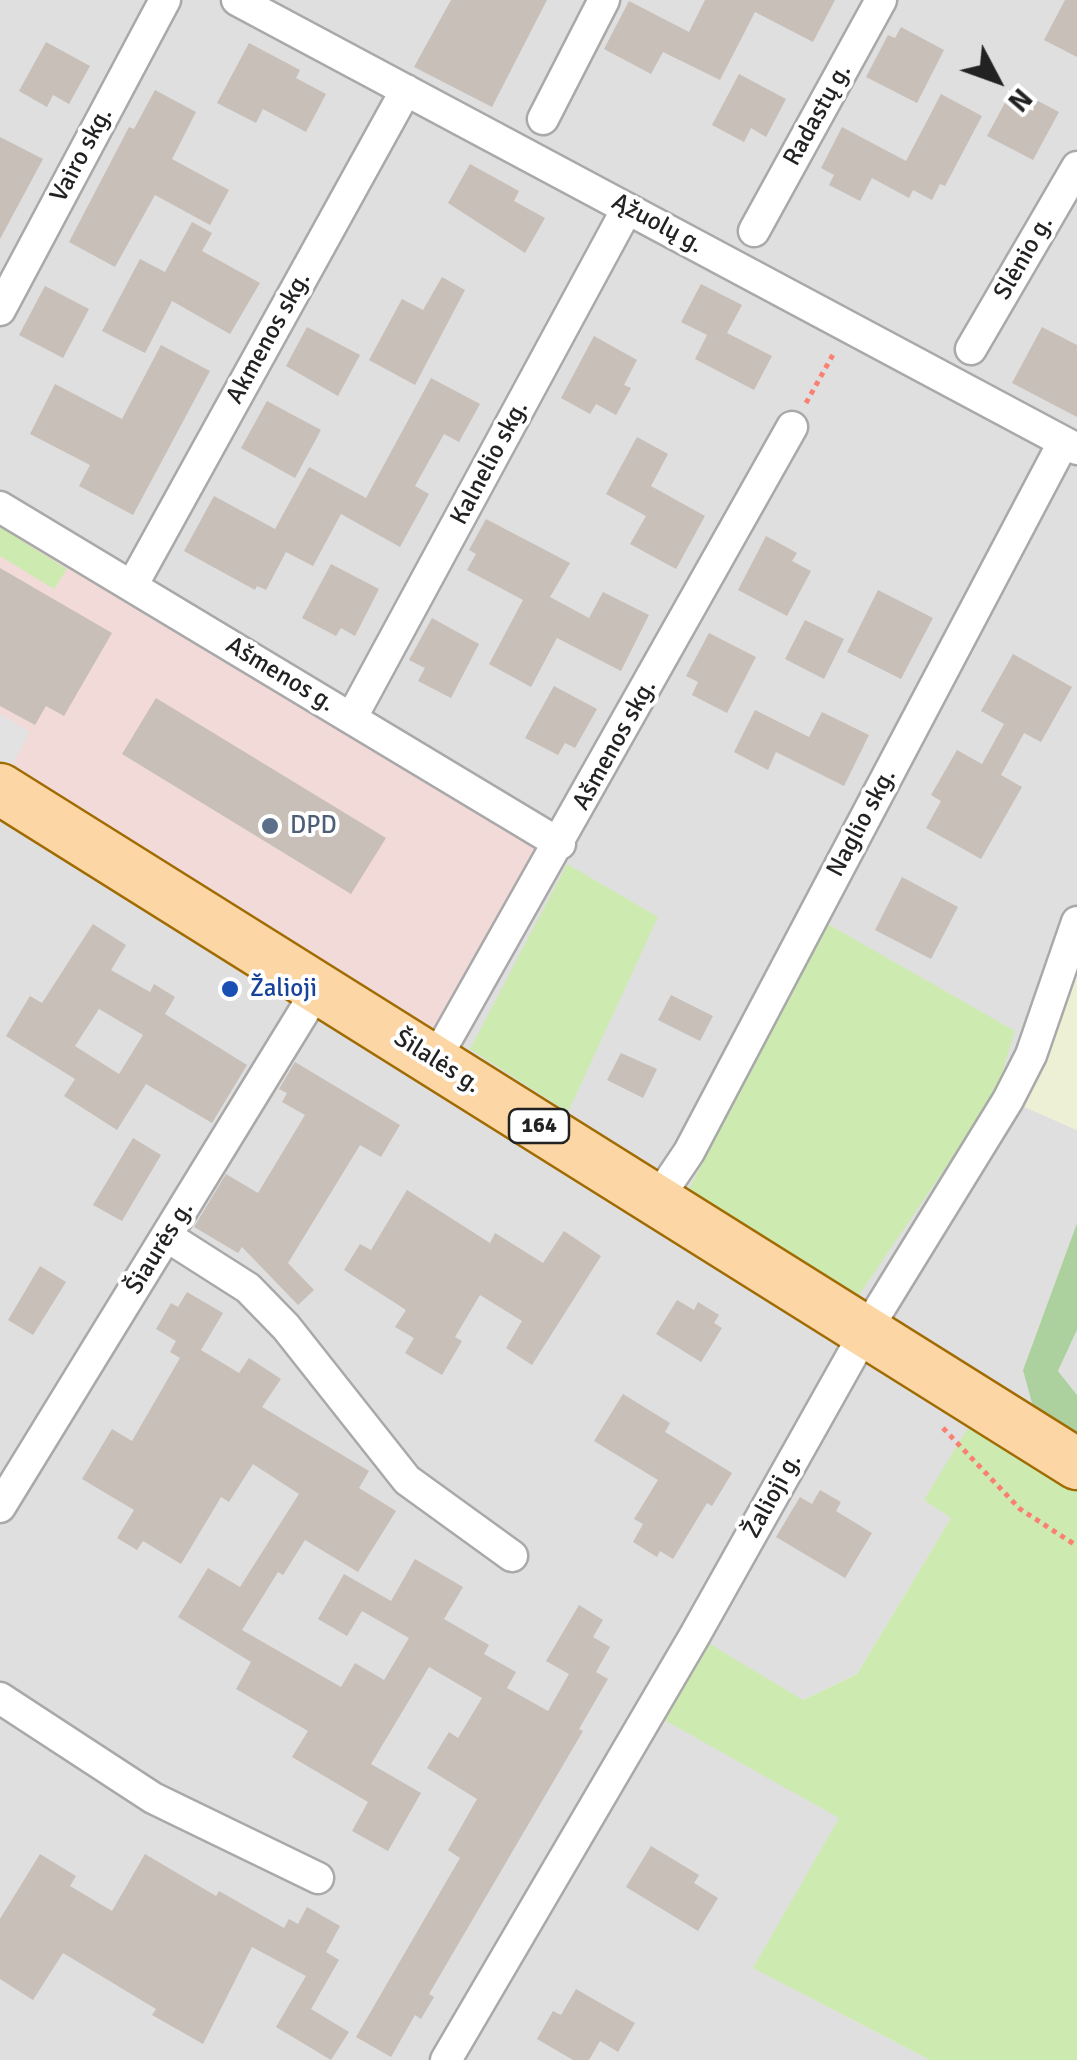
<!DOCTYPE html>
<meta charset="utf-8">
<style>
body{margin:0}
#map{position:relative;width:1077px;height:2060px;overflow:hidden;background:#f2efe9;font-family:Signika,sans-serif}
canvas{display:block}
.north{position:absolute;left:947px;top:30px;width:100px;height:100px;-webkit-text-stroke:8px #fff;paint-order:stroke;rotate:131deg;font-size:28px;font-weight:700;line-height:40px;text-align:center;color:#222}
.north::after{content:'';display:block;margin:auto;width:35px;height:45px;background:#222;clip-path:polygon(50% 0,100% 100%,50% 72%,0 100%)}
</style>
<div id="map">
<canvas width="1077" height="2060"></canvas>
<div class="north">N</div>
</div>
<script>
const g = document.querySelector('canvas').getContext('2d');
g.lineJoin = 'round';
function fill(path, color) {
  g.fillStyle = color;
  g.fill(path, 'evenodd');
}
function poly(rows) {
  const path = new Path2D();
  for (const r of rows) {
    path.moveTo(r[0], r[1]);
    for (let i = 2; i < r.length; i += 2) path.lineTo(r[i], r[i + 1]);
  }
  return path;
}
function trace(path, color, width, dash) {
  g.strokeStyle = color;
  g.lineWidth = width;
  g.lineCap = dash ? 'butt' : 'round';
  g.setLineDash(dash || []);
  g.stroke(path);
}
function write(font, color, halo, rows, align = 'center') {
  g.font = font + ' Signika,sans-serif';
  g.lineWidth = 8;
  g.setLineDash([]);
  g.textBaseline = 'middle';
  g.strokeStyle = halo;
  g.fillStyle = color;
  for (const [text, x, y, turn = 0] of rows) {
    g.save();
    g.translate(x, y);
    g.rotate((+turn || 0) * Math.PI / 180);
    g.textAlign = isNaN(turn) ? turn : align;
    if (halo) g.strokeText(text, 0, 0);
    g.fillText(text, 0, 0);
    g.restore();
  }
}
fill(poly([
 [0,0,1077,0,1077,922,1008,1099,1077,1130,1077,1223,1023,1370,1077,1437,924,1500,952,1517,857,1674,803,1700,840,1818,754,1968,930,2060,0,2060],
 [1077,1330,1077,1395,1058,1371]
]), '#e0dfdf');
fill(poly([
 [0,517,545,849,431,1048,0,774]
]), '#f2dad9');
fill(poly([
 [1077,977,1077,1130,1022,1106]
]), '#eef0d5');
fill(poly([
 [0,527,67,569,54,589,0,556],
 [567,864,658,917,568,1112,470,1049],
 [826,923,1015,1031,995,1095,859,1295,688,1191],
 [972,1421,1077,1484,1077,2060,930,2060,753,1968,839,1818,650,1712,695,1635,803,1700,857,1674,951,1518,924,1500]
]), '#cdebb0');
fill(poly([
 [1077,1223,1077,1330,1058,1371,1077,1395,1077,1437,1032,1403,1023,1370]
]), '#add19e');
fill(poly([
 [0,714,30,732,0,788]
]), '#e2e2e2');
fill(poly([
 [451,0,547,0,492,107,414,67],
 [705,0,835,0,813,42,755,12,720,80,663,52,651,74,604,49,629,1,689,32],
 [1065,0,1077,0,1077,57,1044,40],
 [901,27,944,50,917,103,866,77,888,35,895,38],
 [46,42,90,66,69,104,53,95,47,107,19,91],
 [249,43,300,70,296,78,326,94,306,132,263,109,256,123,217,103],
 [739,74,786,99,766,137,751,128,744,142,712,125],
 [1013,88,1059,112,1033,160,987,136],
 [155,90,196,112,172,159,229,190,210,225,155,195,115,267,69,242,129,127,134,129],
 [941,94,982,116,945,186,940,184,932,200,913,190,909,198,872,178,860,201,829,185,834,175,821,168,842,127,906,161],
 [0,137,43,159,0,239],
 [470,164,519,191,514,201,545,218,525,253,448,203],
 [192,222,212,233,202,251,260,283,230,334,172,301,145,353,102,331,140,259,165,272],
 [442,277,465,290,415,385,369,360,402,299,423,310],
 [701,284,742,305,727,333,772,356,754,390,695,359,707,335,681,322],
 [45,286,89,309,63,358,19,335],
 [307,327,360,355,338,396,286,366],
 [1042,327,1077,345,1077,417,1012,383],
 [594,336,637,360,624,385,631,388,616,415,596,404,590,414,561,398],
 [161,345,210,371,133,515,79,486,90,465,30,434,55,384,122,419],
 [431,378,480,404,459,442,444,434,415,486,429,494,400,547,341,514,313,566,286,552,266,590,257,586,255,590,184,551,214,496,275,529,309,467,366,498],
 [267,401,321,430,295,478,241,448],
 [637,437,668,454,651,486,705,516,676,569,630,544,646,516,606,494],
 [486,519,570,563,550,597,589,618,603,592,649,615,621,671,557,638,531,687,489,664,523,600,467,570,476,554,469,550],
 [766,536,797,553,792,561,811,571,787,616,738,590],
 [331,564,379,589,355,636,341,628,336,636,302,618],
 [0,568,112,633,64,716,46,706,35,725,0,706],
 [878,590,933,618,901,679,847,652],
 [432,618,479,644,451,698,418,681,425,668,409,660],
 [805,620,844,639,824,679,785,659],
 [709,633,756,657,727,713,692,695,698,682,686,676],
 [1013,654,1072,687,1041,742,1024,733,1001,775,1022,787,981,859,926,828,941,801,931,795,957,750,982,764,1004,724,981,711],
 [554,686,597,709,575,748,565,743,558,755,525,738],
 [156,698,386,838,351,894,122,754],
 [755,710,809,737,822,712,869,735,844,786,776,752,768,770,734,752],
 [902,877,958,907,931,959,875,930],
 [93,924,126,945,111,970,150,992,154,984,175,997,165,1014,247,1065,212,1123,146,1084,117,1130,64,1096,75,1079,6,1036,30,996,42,1003],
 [99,1009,143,1035,119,1074,75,1046],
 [671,995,713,1016,700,1041,658,1020],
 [621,1053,657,1069,643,1098,607,1080],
 [295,1062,400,1125,381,1157,360,1145,288,1263,314,1290,298,1305,242,1247,238,1253,194,1227,226,1174,258,1193,305,1115,282,1102,287,1093,279,1089],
 [133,1138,161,1155,122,1221,93,1205],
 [407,1190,490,1243,495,1233,543,1263,564,1231,601,1256,532,1365,506,1348,522,1321,480,1295,455,1337,462,1341,442,1375,405,1353,414,1338,395,1327,406,1310,344,1270,360,1244,371,1250],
 [40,1266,66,1282,33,1335,8,1320],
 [187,1292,223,1313,201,1350,239,1373,249,1358,281,1379,262,1407,369,1471,359,1488,396,1511,358,1572,305,1540,283,1575,278,1572,242,1630,341,1687,355,1663,384,1680,409,1638,362,1611,347,1636,318,1619,344,1574,391,1601,415,1559,463,1587,444,1619,489,1645,484,1654,516,1672,507,1688,548,1711,569,1674,546,1661,579,1605,603,1620,593,1637,610,1647,596,1672,608,1679,579,1729,583,1731,429,1994,434,1997,421,2019,415,2015,391,2057,356,2037,460,1858,448,1850,477,1799,427,1768,449,1732,458,1738,482,1698,429,1667,371,1764,421,1793,388,1851,352,1831,368,1802,292,1757,308,1731,236,1689,251,1662,178,1617,208,1568,240,1587,299,1494,253,1464,229,1502,221,1497,181,1564,143,1541,137,1550,117,1538,134,1510,82,1479,112,1429,132,1441,180,1358,170,1352,176,1341,156,1329,171,1303,178,1307],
 [677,1300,694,1310,698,1302,719,1315,714,1323,722,1328,701,1362,656,1334],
 [623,1394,670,1423,665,1432,732,1473,712,1506,707,1503,673,1559,660,1551,657,1557,633,1542,643,1524,634,1519,658,1480,594,1441],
 [820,1490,841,1502,836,1511,872,1533,845,1578,776,1537,800,1497,812,1504],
 [651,1846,699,1875,694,1883,718,1898,698,1931,626,1887],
 [40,1854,76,1876,70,1886,112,1911,145,1854,216,1896,219,1891,284,1928,289,1919,298,1924,307,1907,340,1926,326,1952,339,1960,311,2009,349,2032,331,2060,276,2027,306,1976,252,1947,203,2044,152,2015,156,2009,63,1953,33,2000,0,1979,0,1919],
 [576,1989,635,2023,618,2052,600,2041,589,2060,573,2060,537,2039,553,2011,561,2015]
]), '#c7bfb8');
const minor = poly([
 [237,0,1077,449],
 [543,119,604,0],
 [754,231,881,0],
 [0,310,165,0],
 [971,349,1077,167],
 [0,507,560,844],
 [132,586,406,90],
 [352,717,627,209],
 [435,1060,792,427],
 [656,1201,689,1152,1063,443],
 [168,1237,248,1288,286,1327,407,1480,512,1556],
 [0,1507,319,987],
 [0,1698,153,1798,318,1878],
 [446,2060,695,1635,864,1334,1008,1100,1031,1055,1077,922]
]);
const primary = poly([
 [0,789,1077,1464]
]);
trace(minor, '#a9a9a9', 35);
trace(primary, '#a06b00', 55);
trace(poly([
 [806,403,835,351],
 [943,1428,1020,1509,1077,1546]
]), '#fa8072', 5, [5, 5]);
trace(minor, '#fff', 30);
trace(primary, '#fcd6a4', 50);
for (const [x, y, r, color] of [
 [270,826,10,"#5c6f8a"],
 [230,989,10,"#1a4fb4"]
]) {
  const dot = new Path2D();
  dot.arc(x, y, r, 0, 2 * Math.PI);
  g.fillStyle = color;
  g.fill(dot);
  trace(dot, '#fff', 4);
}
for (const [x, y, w] of [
 [539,1126,60]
]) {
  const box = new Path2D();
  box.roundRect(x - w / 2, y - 17, w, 34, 8);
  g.fillStyle = '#fff';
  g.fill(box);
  trace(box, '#222', 2.5);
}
write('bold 22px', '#222', null, [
 ["164",539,1126]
]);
write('25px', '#222', '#fff', [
 ["Radastų g.",818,115,-61],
 ["Vairo skg.",82,155,-62],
 ["Ąžuolų g.",657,224,28],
 ["Slėnio g.",1024,258,-60],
 ["Akmenos skg.",269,338,-61],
 ["Kalnelio skg.",490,463,-62],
 ["Ašmenos g.",280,675,31],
 ["Ašmenos skg.",615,745,-61],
 ["Naglio skg.",862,823,-62],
 ["Šilalės g.",437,1062,32],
 ["Šiaurės g.",160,1248,-58],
 ["Žalioji g.",773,1496,-61]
]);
write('25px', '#4e5e75', '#fff', [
 ["DPD",290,826]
], 'left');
write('25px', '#164399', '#fff', [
 ["Žalioji",250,989]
], 'left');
</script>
